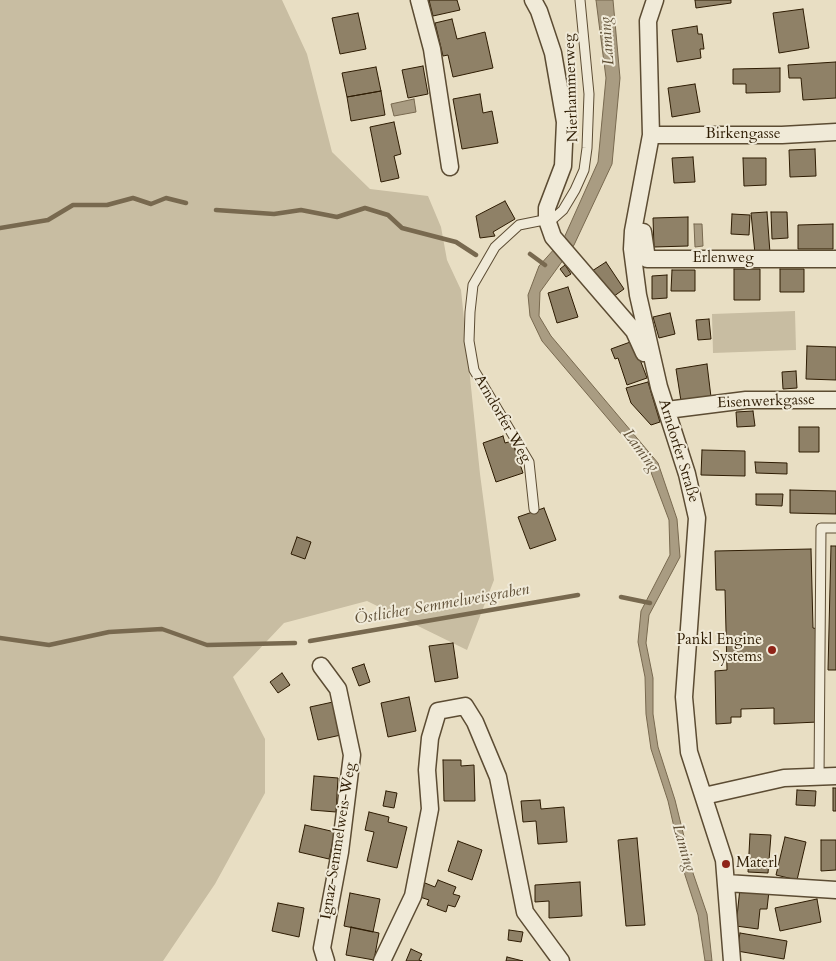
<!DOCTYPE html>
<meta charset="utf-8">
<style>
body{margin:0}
canvas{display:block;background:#e8dec3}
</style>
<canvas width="836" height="961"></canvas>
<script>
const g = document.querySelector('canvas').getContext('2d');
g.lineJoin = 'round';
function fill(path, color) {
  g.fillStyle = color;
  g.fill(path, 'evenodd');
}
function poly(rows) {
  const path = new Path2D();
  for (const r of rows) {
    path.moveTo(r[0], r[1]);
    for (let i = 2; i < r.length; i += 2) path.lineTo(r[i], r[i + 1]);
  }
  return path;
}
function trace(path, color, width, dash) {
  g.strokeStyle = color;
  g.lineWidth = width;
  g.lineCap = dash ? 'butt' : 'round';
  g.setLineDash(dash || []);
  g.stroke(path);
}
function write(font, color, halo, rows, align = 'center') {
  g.font = font + ' Cardo,serif';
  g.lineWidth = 4;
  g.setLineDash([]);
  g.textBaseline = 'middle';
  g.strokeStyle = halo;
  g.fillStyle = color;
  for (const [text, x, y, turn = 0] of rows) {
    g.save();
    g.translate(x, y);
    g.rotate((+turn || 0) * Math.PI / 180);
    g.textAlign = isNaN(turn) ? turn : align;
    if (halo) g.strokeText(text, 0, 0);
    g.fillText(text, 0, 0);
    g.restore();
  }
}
fill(poly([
 [0,0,282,0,307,54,332,152,370,189,428,196,441,227,447,260,461,290,480,474,494,580,467,650,367,601,284,623,233,677,265,739,265,793,215,884,163,961,0,961],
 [795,311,796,350,713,353,712,314]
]), '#c8bda2');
const water = poly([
 [596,0,613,0,620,78,612,164,574,245,540,292,539,316,551,336,658,463,677,519,680,557,649,615,646,643,653,678,653,714,658,747,675,800,693,873,707,914,712,961,705,961,698,915,685,875,668,801,651,749,646,714,645,677,638,642,641,611,670,555,669,520,649,467,542,341,530,316,528,295,539,266,564,238,598,162,606,78,596,0],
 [414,99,416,112,394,116,391,104,414,99],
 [694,224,702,224,703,246,695,247,694,224]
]);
fill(water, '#a99c82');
trace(water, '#78694f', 1);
trace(poly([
 [216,210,274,214,301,210,337,217,365,208,388,215,402,228,456,242,476,255],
 [0,228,48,220,73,205,107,205,133,198,151,204,166,198,186,203],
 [530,254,545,265],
 [621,597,650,603],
 [0,638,49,645,109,632,162,629,207,645,295,643],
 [310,641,578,595]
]), '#78694f', 4.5);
const building = poly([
 [429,0,457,0,460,10,433,16,429,0],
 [695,0,731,0,731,3,696,8,695,0],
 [803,9,809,48,779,53,773,13,803,9],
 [358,13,366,49,340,54,332,18,358,13],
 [452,19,457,39,485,32,493,68,453,77,448,55,443,56,435,23,452,19],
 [697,26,698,34,702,34,704,49,700,49,701,58,677,62,672,30,697,26],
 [836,62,836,98,803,100,801,78,789,78,788,65,836,62],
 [423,66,428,94,408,98,402,70,423,66],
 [376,67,381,91,347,97,342,73,376,67],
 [780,68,780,92,746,93,746,84,733,84,733,69,780,68],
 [695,84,700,112,672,117,668,88,695,84],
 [381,91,385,115,351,121,347,97,381,91],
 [480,94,483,113,492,111,498,143,462,149,453,99,480,94],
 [394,122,401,154,394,156,399,178,381,182,370,127,394,122],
 [815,149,816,176,790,177,789,150,815,149],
 [693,157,695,182,674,183,672,158,693,157],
 [743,158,766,158,766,185,744,186,743,158],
 [505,201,515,219,493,232,495,236,480,238,476,216,505,201],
 [767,212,770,253,755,254,751,213,767,212],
 [771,212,787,212,788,238,772,239,771,212],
 [732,214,750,215,749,235,731,234,732,214],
 [688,217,688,246,654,247,653,218,688,217],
 [833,224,833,249,798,249,798,225,833,224],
 [606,262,624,289,610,299,592,271,606,262],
 [565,265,571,274,566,277,560,269,565,265],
 [734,269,760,269,760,300,734,300,734,269],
 [780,269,804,269,804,292,780,292,780,269],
 [672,270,695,270,695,291,671,291,672,270],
 [667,275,667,298,652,299,652,276,667,275],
 [568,287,578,317,557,323,548,293,568,287],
 [670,313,675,334,659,338,653,317,670,313],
 [709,319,711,339,698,340,696,320,709,319],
 [633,341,647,378,627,385,618,358,615,359,611,349,633,341],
 [807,346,836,347,836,380,806,379,807,346],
 [707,364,711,397,681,401,676,369,707,364],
 [796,371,797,388,783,389,782,372,796,371],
 [648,382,660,422,651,425,631,403,626,388,648,382],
 [753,411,755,426,737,427,736,412,753,411],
 [799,427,819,427,819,452,799,452,799,427],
 [503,436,505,443,512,441,523,473,496,482,483,443,503,436],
 [702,450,745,451,745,476,701,475,702,450],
 [755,462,787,463,787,474,756,473,755,462],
 [790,490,836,491,836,514,790,513,790,490],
 [756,494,783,494,782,506,756,505,756,494],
 [544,508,556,540,530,549,518,517,544,508],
 [297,537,311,542,305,559,291,554,297,537],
 [831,546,836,546,836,670,828,670,831,546],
 [811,549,813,628,818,629,818,722,774,724,774,708,741,709,741,717,731,717,731,723,716,724,715,671,727,670,725,590,716,590,715,551,811,549],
 [453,643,458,678,435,682,429,646,453,643],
 [364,664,370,682,359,686,352,668,364,664],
 [282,673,290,685,278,693,270,682,282,673],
 [409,697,416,731,388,737,381,703,409,697],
 [333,702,341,735,318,740,310,707,333,702],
 [443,760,461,760,461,766,474,765,475,801,444,801,443,760],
 [314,776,338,778,336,812,311,810,314,776],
 [833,788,836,788,836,811,833,811,833,788],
 [797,790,816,791,815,806,796,805,797,790],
 [386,791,397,793,394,808,383,806,386,791],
 [540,800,541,809,564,807,567,842,538,844,536,821,523,822,521,801,540,800],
 [369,812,389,817,388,822,407,827,397,868,367,861,374,832,365,830,369,812],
 [305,825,335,832,329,859,299,852,305,825],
 [750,834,771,835,768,873,748,872,750,834],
 [785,837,806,842,797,880,776,875,785,837],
 [637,838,645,925,626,926,618,840,637,838],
 [821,840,836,840,836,870,821,871,821,840],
 [458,841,482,850,472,880,448,871,458,841],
 [438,880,456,887,453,894,460,896,455,907,448,905,446,912,427,905,429,900,420,897,425,883,435,887,438,880],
 [580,882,582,916,549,918,549,901,535,902,535,885,580,882],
 [740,888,769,891,767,909,760,909,758,929,736,926,740,888],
 [350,893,380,899,373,932,344,926,350,893],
 [817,899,821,922,780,931,775,908,817,899],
 [278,903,304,908,299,937,272,931,278,903],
 [351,927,379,933,374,960,346,955,351,927],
 [509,930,523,932,521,942,508,940,509,930],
 [740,933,787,941,784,959,737,951,740,933],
 [411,949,422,954,419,960,422,961,406,961,411,949],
 [507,957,523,961,506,961,507,957]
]);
fill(building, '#8f8167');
trace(building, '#2e1c03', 1);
const lane = poly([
 [534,509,529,462,474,370,469,341,470,312,473,285,495,247,519,225,554,218,563,210,575,190,584,170,587,148,589,94,580,0],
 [819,777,821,528,836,528]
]);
const street = poly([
 [419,0,432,49,450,167],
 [533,0,539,11,553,53,565,122,563,166,547,208,547,220,553,237,634,331,644,353],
 [655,0,648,21,651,135,633,231,632,249,638,295,659,387,687,474,697,518,684,697,689,752,724,860,732,961],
 [651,135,782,135,836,132],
 [633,231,643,232,647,259,836,259],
 [667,410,746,400,836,400],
 [321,666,338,689,352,755,340,852,322,948,326,961],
 [704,796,784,778,836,776],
 [726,883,836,890],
 [382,961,413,896,430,809,427,770,430,738,438,711,465,706,475,722,498,777,525,912,561,961]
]);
trace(lane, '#5c4c33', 11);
trace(street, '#5c4c33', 19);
trace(lane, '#f0ead8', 9);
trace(street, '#f0ead8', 16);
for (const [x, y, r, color] of [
 [772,650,5,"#8f2418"],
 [726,864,5,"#8f2418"]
]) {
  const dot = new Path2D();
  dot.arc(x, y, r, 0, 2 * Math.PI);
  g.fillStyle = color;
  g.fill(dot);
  trace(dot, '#f0ead8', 2);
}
write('15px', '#2e1c03', '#f0ead8', [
 ["Nierhammerweg",572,88,-92],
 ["Birkengasse",743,135],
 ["Erlenweg",723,259],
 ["Eisenwerkgasse",766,402,-2],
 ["Arndorfer Weg",502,419,60],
 ["Arndorfer Straße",678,451,73],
 ["Ignaz-Semmelweis-Weg",339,841,-81]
]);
write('15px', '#2e1c03', '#f0ead8', [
 ["Pankl Engine",762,641],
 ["Systems",762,658],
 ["Materl",736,864,"left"]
], 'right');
write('italic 16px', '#5f4f36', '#f0ead8', [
 ["Laming",608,41,-94],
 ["Laming",640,451,53],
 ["Östlicher Semmelweisgraben",442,605,-10],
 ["Laming",683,848,74]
]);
</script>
